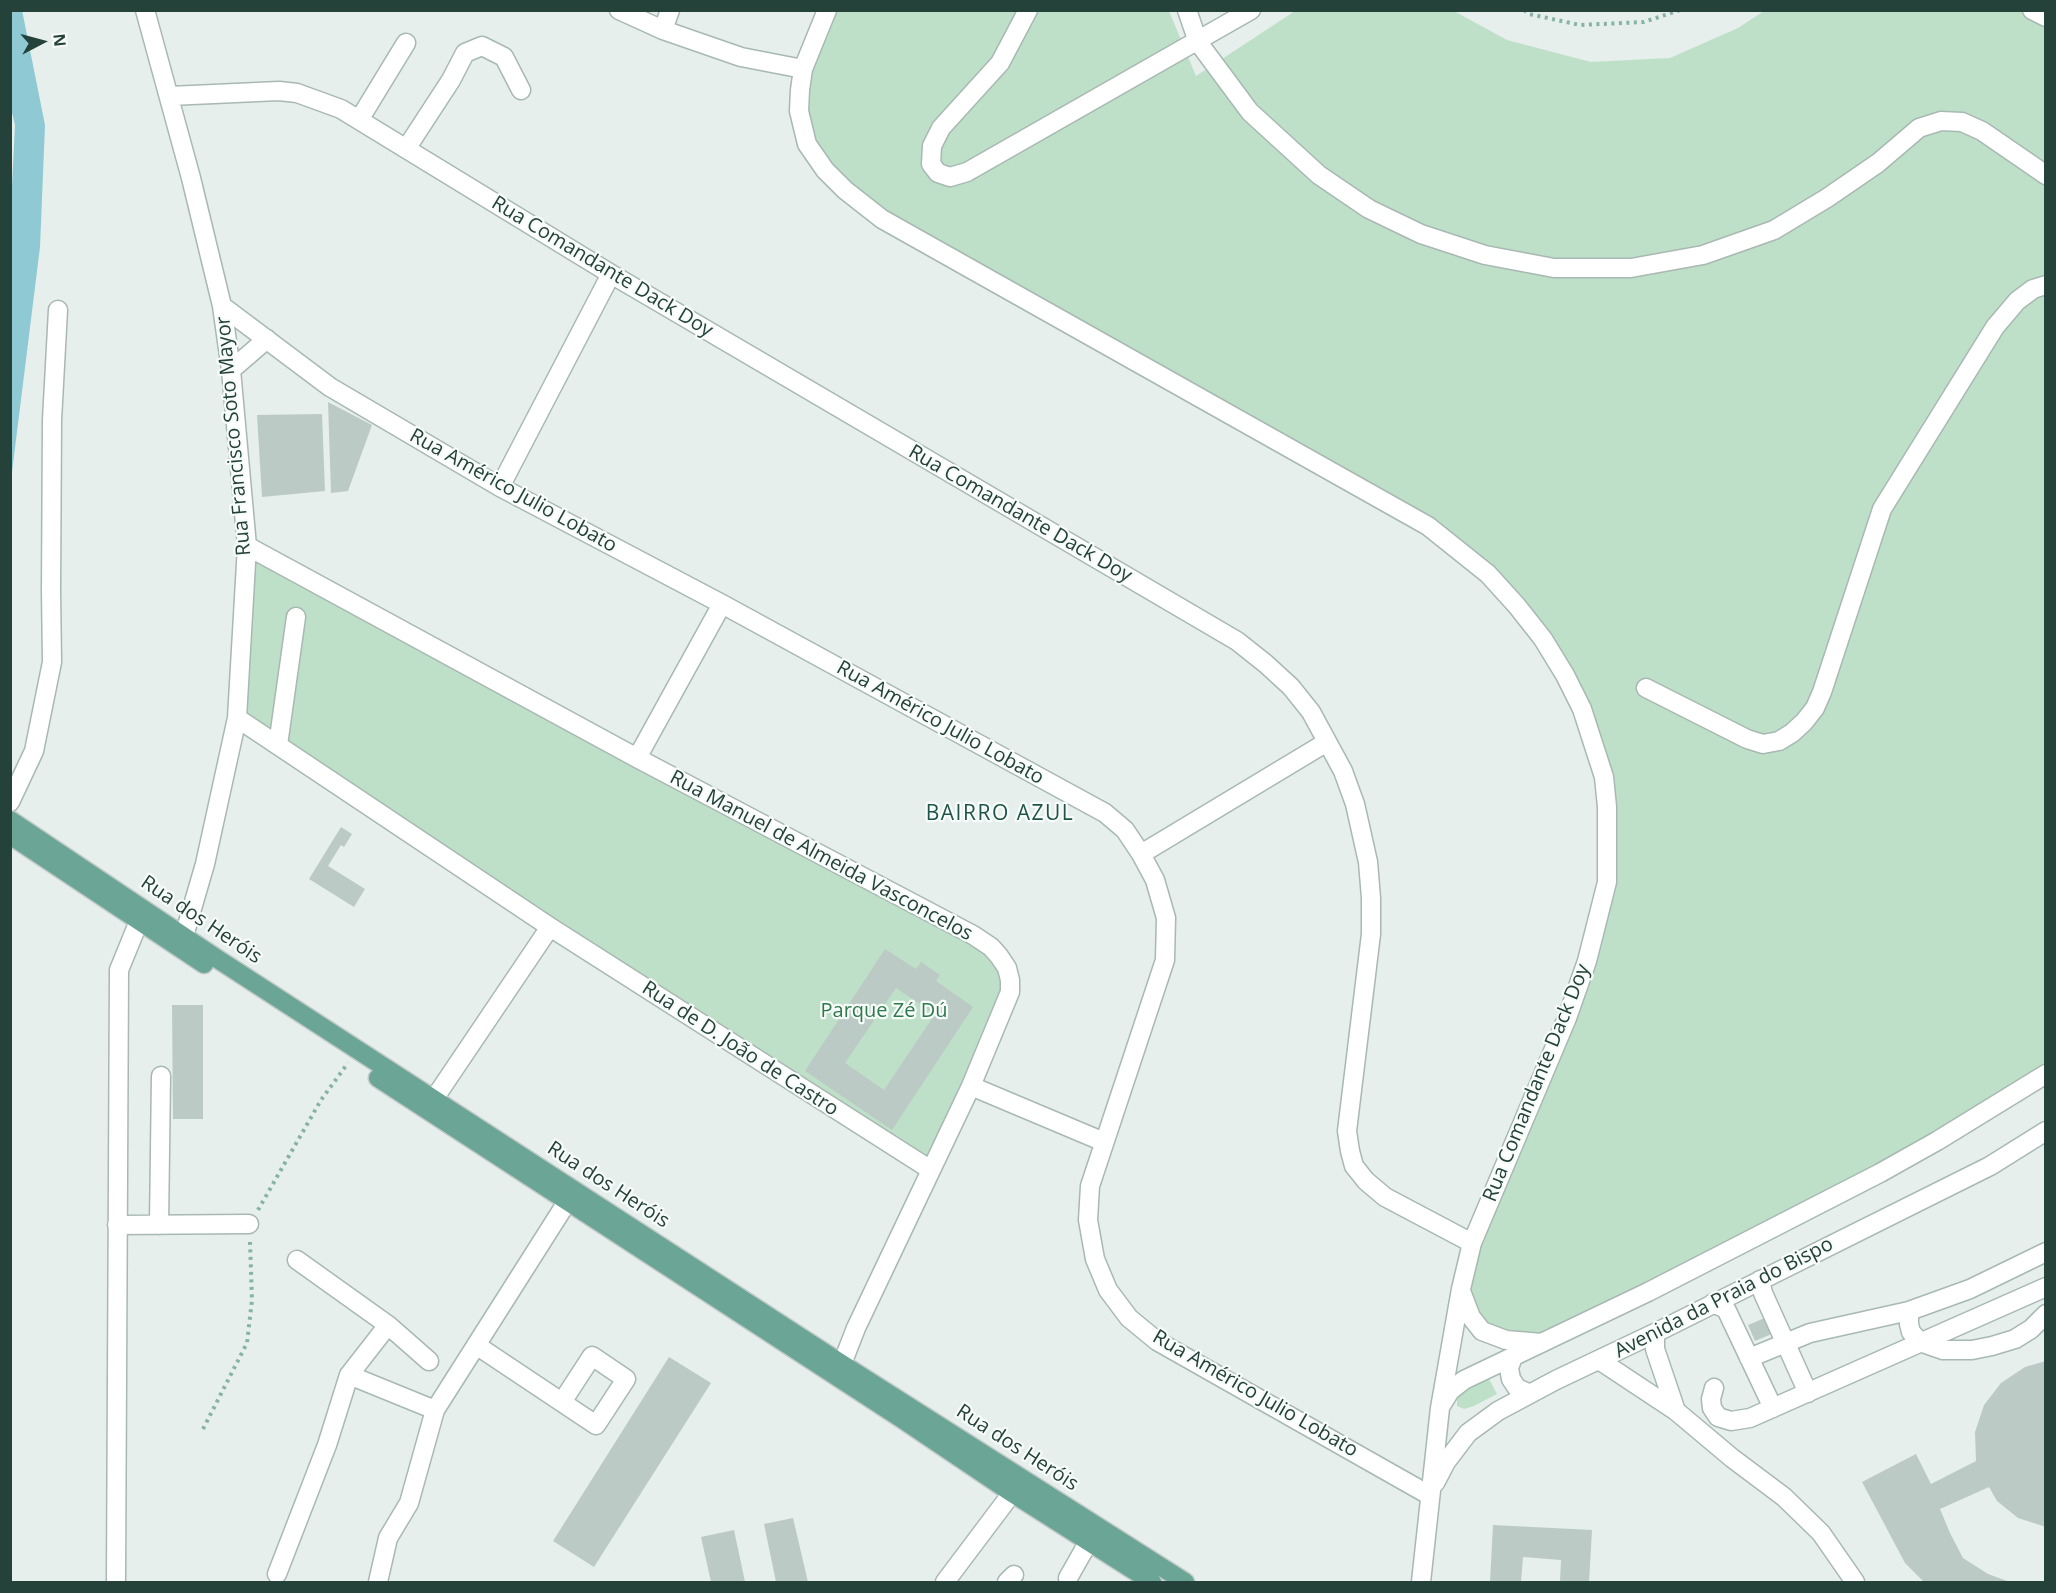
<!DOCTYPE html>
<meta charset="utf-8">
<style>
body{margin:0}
#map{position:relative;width:2056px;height:1593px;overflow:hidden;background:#e6efeb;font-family:"Open Sans",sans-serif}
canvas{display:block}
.frame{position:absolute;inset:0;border:12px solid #24423a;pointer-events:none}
.north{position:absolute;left:12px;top:12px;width:60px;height:60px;-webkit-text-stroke:4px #f7fbf9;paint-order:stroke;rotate:84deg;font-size:16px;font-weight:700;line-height:24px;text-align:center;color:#24423a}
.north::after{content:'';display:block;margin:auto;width:21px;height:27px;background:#24423a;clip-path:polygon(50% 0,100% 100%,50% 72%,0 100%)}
</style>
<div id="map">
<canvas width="2056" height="1593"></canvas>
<div class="frame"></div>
<div class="north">N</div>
</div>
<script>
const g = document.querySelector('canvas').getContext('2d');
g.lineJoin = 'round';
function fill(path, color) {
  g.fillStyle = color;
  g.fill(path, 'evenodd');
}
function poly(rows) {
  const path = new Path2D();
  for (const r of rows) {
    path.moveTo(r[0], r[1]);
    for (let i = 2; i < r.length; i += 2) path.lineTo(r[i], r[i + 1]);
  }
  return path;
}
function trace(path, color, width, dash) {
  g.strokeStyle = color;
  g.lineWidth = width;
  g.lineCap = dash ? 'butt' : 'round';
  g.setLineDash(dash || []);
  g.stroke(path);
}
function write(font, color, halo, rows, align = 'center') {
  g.font = font + ' "Open Sans",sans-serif';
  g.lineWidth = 4.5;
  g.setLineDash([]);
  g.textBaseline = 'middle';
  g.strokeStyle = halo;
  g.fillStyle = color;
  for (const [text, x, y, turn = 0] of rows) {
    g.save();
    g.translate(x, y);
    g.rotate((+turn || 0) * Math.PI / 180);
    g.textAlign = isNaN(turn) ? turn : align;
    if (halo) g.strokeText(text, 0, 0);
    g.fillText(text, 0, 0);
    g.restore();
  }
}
fill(poly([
 [2032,10,2045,17,2045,1074,1543,1343,1498,1338,1461,1289,1567,1018,1606,886,1607,807,1565,675,1460,550,882,219,825,170,799,111,827,11,1169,11,1196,76,1295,11,1454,11,1507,40,1591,62,1670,58,1738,28,1764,11],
 [247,546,973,935,1010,980,931,1170,237,718],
 [1488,1377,1497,1394,1474,1406,1464,1409,1457,1406,1457,1397,1464,1389]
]), '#bfe0c8');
fill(poly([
 [22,10,45,125,40,247,11,480,10,226,15,125,10,104,10,11]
]), '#8ec9d4');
fill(poly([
 [328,402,372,425,348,491,331,493],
 [322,414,325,491,262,497,257,415],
 [341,827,352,834,344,847,341,845,328,866,365,889,354,907,309,879],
 [885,949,916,969,921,962,940,975,936,981,973,1007,892,1130,805,1071],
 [896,988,935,1014,884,1090,845,1063],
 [172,1005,203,1005,203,1119,173,1119],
 [1767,1317,1774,1333,1755,1341,1748,1325],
 [669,1357,711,1383,594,1567,553,1541],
 [2046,1361,2046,1527,2018,1518,1997,1501,1989,1487,1940,1509,1950,1533,1963,1558,1988,1574,2010,1582,1924,1582,1905,1563,1862,1482,1916,1454,1931,1484,1976,1461,1975,1432,1984,1405,2001,1383,2025,1367],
 [793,1518,808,1582,776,1582,764,1524],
 [1493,1525,1592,1530,1589,1582,1560,1582,1561,1560,1523,1557,1521,1582,1490,1582],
 [734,1530,745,1582,711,1582,701,1537]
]), '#bbcac4');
const minor = poly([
 [145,10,191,178,222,306,231,370,247,546,237,718,205,864,184,936],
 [619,10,663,30,741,57,803,69],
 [827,10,803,69,800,90,799,111,807,144,825,170,845,190,882,219,1428,526,1488,574,1517,606,1543,639,1565,675,1582,709,1604,777,1607,807,1607,882,1587,961,1567,1018,1472,1243,1461,1289,1440,1408,1421,1582],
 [1028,10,1000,63,941,128,932,146,931,164,938,173,950,177,967,172,1251,10],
 [1187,10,1198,42,1250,112,1319,175,1369,209,1421,234,1485,255,1554,268,1631,268,1703,255,1774,230,1827,198,1878,163,1919,128,1941,121,1962,122,1982,131,2046,175],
 [2032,10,2046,17],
 [663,30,670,10],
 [170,96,279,91,297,93,341,109,611,274,1237,641,1266,664,1291,687,1311,712,1343,771,1355,804,1368,862,1371,898,1371,934,1347,1131,1350,1151,1354,1166,1366,1181,1385,1197,1472,1243],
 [359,120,406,43],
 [406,149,451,80,465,53,482,46,504,57,521,90],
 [222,306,330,387,500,487,722,604,1105,813,1125,830,1141,854,1155,880,1166,918,1165,960,1090,1186,1088,1220,1095,1259,1108,1290,1129,1318,1157,1341,1429,1495],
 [231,370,267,339],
 [500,487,611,274],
 [247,546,637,758,973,935,991,947,999,956,1007,968,1010,980,1010,992,971,1086,856,1328,842,1364],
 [1646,688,1747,739,1763,744,1779,741,1792,733,1804,722,1815,708,1822,692,1882,509,1995,327,2017,301,2033,289,2046,285],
 [237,718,550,927,931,1170],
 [278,745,296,617],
 [637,758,722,604],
 [10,802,34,751,52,662,51,591,52,420,58,310],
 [1141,854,1327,742],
 [971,1086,1104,1142],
 [434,1099,550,927],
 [117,1225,249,1224],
 [159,1225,161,1076],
 [297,1260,388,1325,429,1361],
 [1760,1280,1763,1293,1808,1393],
 [1461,1291,1471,1317,1482,1331,1506,1340,1542,1343],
 [1713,1303,1726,1309,1773,1408],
 [1909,1311,1909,1324,1911,1332,1920,1342,1943,1350,1972,1350,1992,1346,2015,1339,2031,1329,2046,1314],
 [1655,1333,1655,1349,1676,1411],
 [476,1345,596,1425,626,1379,592,1356,562,1402],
 [1513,1357,1509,1368,1511,1379,1517,1388,1530,1394],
 [1749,1358,1810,1333,1909,1311,1970,1289,2046,1252],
 [1599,1360,1676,1411,1732,1458,1784,1497,1821,1533,1855,1582],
 [349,1375,435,1410],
 [1714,1388,1711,1399,1712,1408,1718,1417,1731,1421,1750,1418,2046,1287],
 [1442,1404,1450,1391,1464,1380,1648,1292,1880,1173,1937,1141,2046,1074],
 [1435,1483,1446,1462,1468,1433,1498,1411,1556,1380,1655,1333,1990,1166,2046,1131],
 [277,1574,327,1445,349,1375,388,1325],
 [1068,1578,1089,1541],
 [116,1582,119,970,139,921],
 [378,1582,388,1538,409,1503,435,1410,567,1202],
 [945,1582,1012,1493],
 [1007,1582,1014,1575]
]);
const major = poly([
 [10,820,216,958,842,1364,1185,1582],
 [10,835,204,964],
 [378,1078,902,1419,1012,1493,1152,1582]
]);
trace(minor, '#a8b8b2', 21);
trace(major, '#c2cac8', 21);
trace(poly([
 [1524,10,1529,14,1580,25,1644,22,1680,10],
 [258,1210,321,1100,348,1063],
 [203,1429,247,1343,252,1300,250,1242]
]), '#86b3a5', 4, [3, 4.5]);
trace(minor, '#fff', 18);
trace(major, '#6aa596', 18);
write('20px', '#24423a', '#f7fbf9', [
 ["Rua Comandante Dack Doy",602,267,31],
 ["Rua Francisco Soto Mayor",234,436,-95],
 ["Rua Américo Julio Lobato",513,491,29],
 ["Rua Comandante Dack Doy",1020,514,30],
 ["Rua Américo Julio Lobato",940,723,29],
 ["Rua Manuel de Almeida Vasconcelos",821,856,28],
 ["Rua dos Heróis",201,920,34],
 ["Rua de D. João de Castro",740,1049,33],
 ["Rua Comandante Dack Doy",1537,1083,-68],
 ["Rua dos Heróis",608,1185,33],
 ["Avenida da Praia do Bispo",1724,1298,-27],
 ["Rua Américo Julio Lobato",1255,1394,30],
 ["Rua dos Heróis",1017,1448,33]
]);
write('20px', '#2d7a4b', '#f7fbf9', [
 ["Parque Zé Dú",884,1011]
]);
g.letterSpacing = '1.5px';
write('21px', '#1f5548', '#f7fbf9', [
 ["BAIRRO AZUL",1000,814]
]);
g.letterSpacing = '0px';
</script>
